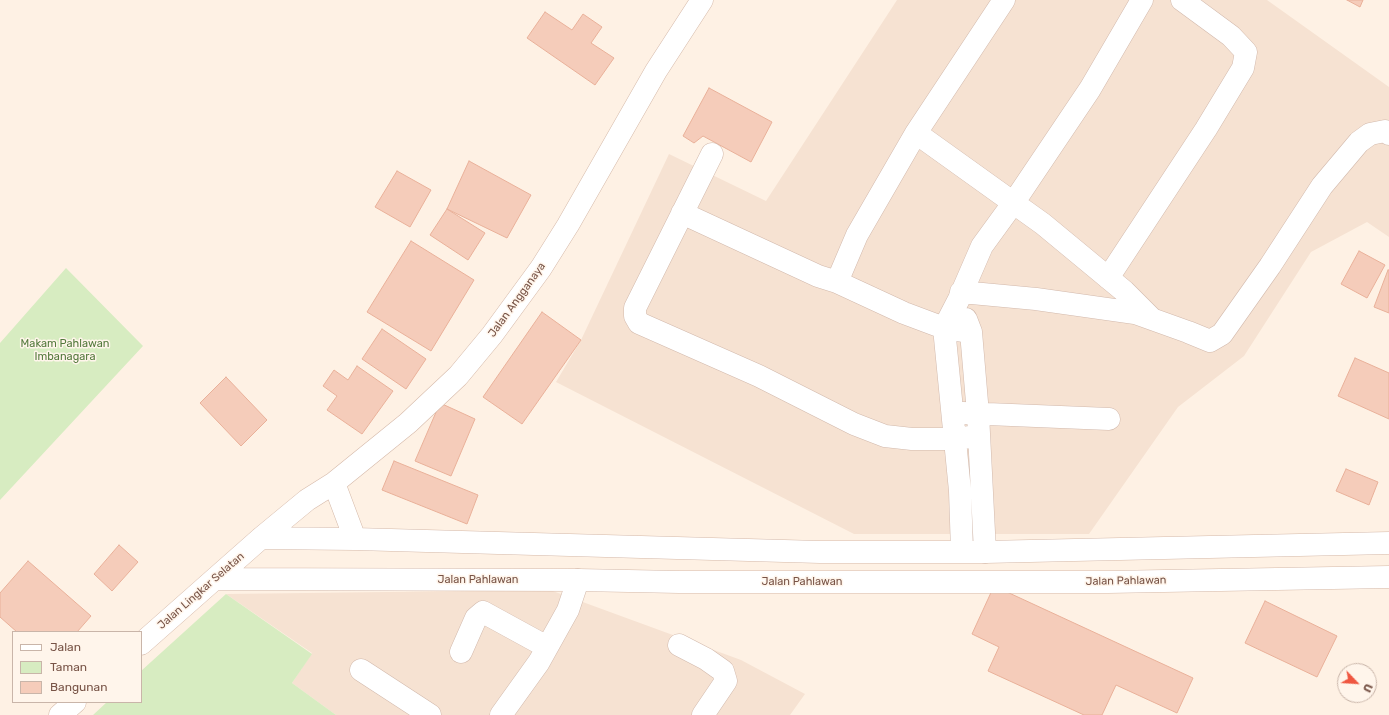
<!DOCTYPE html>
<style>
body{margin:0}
#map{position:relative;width:1389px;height:715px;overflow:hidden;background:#fef1e4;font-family:Rubik,sans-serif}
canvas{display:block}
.legend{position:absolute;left:12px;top:631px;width:130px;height:72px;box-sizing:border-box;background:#fff5eb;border:1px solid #c9b5a9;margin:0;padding:5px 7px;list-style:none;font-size:12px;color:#785447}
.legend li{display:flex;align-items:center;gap:8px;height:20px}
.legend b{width:20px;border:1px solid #c9b5a9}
.north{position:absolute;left:1337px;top:663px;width:40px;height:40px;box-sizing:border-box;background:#fff5eb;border:1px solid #c9b5a9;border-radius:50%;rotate:115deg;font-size:11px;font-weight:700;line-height:16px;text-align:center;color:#785447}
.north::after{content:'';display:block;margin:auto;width:14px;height:18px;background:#ef5741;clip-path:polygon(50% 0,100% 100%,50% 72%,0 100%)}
</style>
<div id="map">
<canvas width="1389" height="715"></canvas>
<ul class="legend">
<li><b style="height:5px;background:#fff"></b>Jalan</li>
<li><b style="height:11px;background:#d7ecc1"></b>Taman</li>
<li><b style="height:11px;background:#f5ccba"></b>Bangunan</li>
</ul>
<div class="north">U</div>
</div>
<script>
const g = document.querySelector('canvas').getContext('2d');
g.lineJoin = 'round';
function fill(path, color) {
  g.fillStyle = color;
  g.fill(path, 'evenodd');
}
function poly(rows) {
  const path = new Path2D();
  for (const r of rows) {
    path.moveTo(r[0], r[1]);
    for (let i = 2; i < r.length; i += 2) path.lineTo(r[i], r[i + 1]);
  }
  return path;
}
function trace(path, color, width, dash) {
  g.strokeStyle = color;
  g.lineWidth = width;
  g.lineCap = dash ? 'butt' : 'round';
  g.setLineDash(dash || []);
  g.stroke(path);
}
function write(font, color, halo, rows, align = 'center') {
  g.font = font + ' Rubik,sans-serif';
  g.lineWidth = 3;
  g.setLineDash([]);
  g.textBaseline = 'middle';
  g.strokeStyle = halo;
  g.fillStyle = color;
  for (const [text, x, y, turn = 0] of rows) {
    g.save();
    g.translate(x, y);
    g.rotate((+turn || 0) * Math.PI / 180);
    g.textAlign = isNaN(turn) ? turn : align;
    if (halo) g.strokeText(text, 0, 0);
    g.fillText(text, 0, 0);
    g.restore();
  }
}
fill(poly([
 [897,0,1267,0,1389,87,1389,237,1367,222,1311,252,1244,356,1178,407,1089,534,854,534,556,382,581,340,669,154,766,201],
 [550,590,741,660,805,694,790,715,336,715,292,683,312,653,226,594]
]), '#f6e2d2');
fill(poly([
 [66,268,143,346,0,500,0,343],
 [226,594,312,654,292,683,336,715,93,715,107,702,141,702,141,671]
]), '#d7ecc1');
const building = poly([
 [1347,0,1363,0,1360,7,1347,0],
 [545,12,572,30,583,14,602,27,591,43,614,58,595,85,527,38,545,12],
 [709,88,772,122,751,162,703,136,694,143,683,136,709,88],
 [469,161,531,195,507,238,447,209,469,161],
 [397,171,431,190,410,227,375,207,397,171],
 [447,209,485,233,468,260,430,235,447,209],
 [411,241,474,280,431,351,367,312,411,241],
 [1359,251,1385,265,1367,298,1341,284,1359,251],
 [1388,270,1389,270,1389,313,1374,307,1388,270],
 [542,312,581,340,522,424,483,397,542,312],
 [382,329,426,359,406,389,362,359,382,329],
 [1355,358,1389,373,1389,419,1338,396,1355,358],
 [357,366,393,391,362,434,327,410,337,396,323,386,334,370,348,380,357,366],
 [226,377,267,420,241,446,200,403,226,377],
 [440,403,475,419,451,476,415,461,440,403],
 [394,461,478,495,467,524,382,490,394,461],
 [1346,469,1378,482,1369,505,1336,491,1346,469],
 [119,545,138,562,112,591,94,574,119,545],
 [28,561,91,616,77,632,17,632,0,617,0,593,28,561],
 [994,586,1193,678,1177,713,1116,685,1102,715,1084,715,988,671,999,647,972,634,994,586],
 [1265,601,1337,636,1317,677,1245,643,1265,601]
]);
fill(building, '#f5ccba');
trace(building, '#e9b099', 1);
const street = poly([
 [916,133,1043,224,1124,291,1152,319],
 [712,154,635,308,635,316,639,323,759,376,854,424,885,436,912,439,955,439,978,436],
 [682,213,818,276,837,282,904,313,944,328,971,332],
 [1108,278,1206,129,1243,68,1246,52,1231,36,1182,0],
 [837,282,857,235,916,133,1004,0],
 [961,292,1036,299,1135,313,1188,332,1210,341,1222,334,1270,266,1322,186,1359,142,1370,134,1385,131,1389,134],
 [966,319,971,332,978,414,985,552],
 [963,413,1109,419],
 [962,551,960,491,944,328,959,299,982,246,1014,202,1090,89,1142,0],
 [679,645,706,659,723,671,726,681,703,715],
 [461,652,476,618,483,612,547,647],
 [361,670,430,715],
 [501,715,539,662,568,610,578,580]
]);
const secondary = poly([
 [334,483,355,539],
 [261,538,355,539,820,552,985,552,1389,543],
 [215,579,578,580,679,582,1108,582,1389,577],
 [141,644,261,538,307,500,334,483,408,423,458,376,492,335,541,268,568,225,656,71,702,0],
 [60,715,75,702]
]);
trace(street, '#d2b9ac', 23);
trace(secondary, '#d5b9a9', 23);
trace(street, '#fff', 22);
trace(secondary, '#fff', 22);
write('11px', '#785447', '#fff5eb', [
 ["Jalan Angganaya",517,300,-54],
 ["Jalan Pahlawan",478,580],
 ["Jalan Pahlawan",1126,581,-1],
 ["Jalan Pahlawan",802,582],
 ["Jalan Lingkar Selatan",201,591,-41]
]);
write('11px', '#53793c', '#fff5eb', [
 ["Makam Pahlawan",65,344],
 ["Imbanagara",65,357]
]);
</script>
